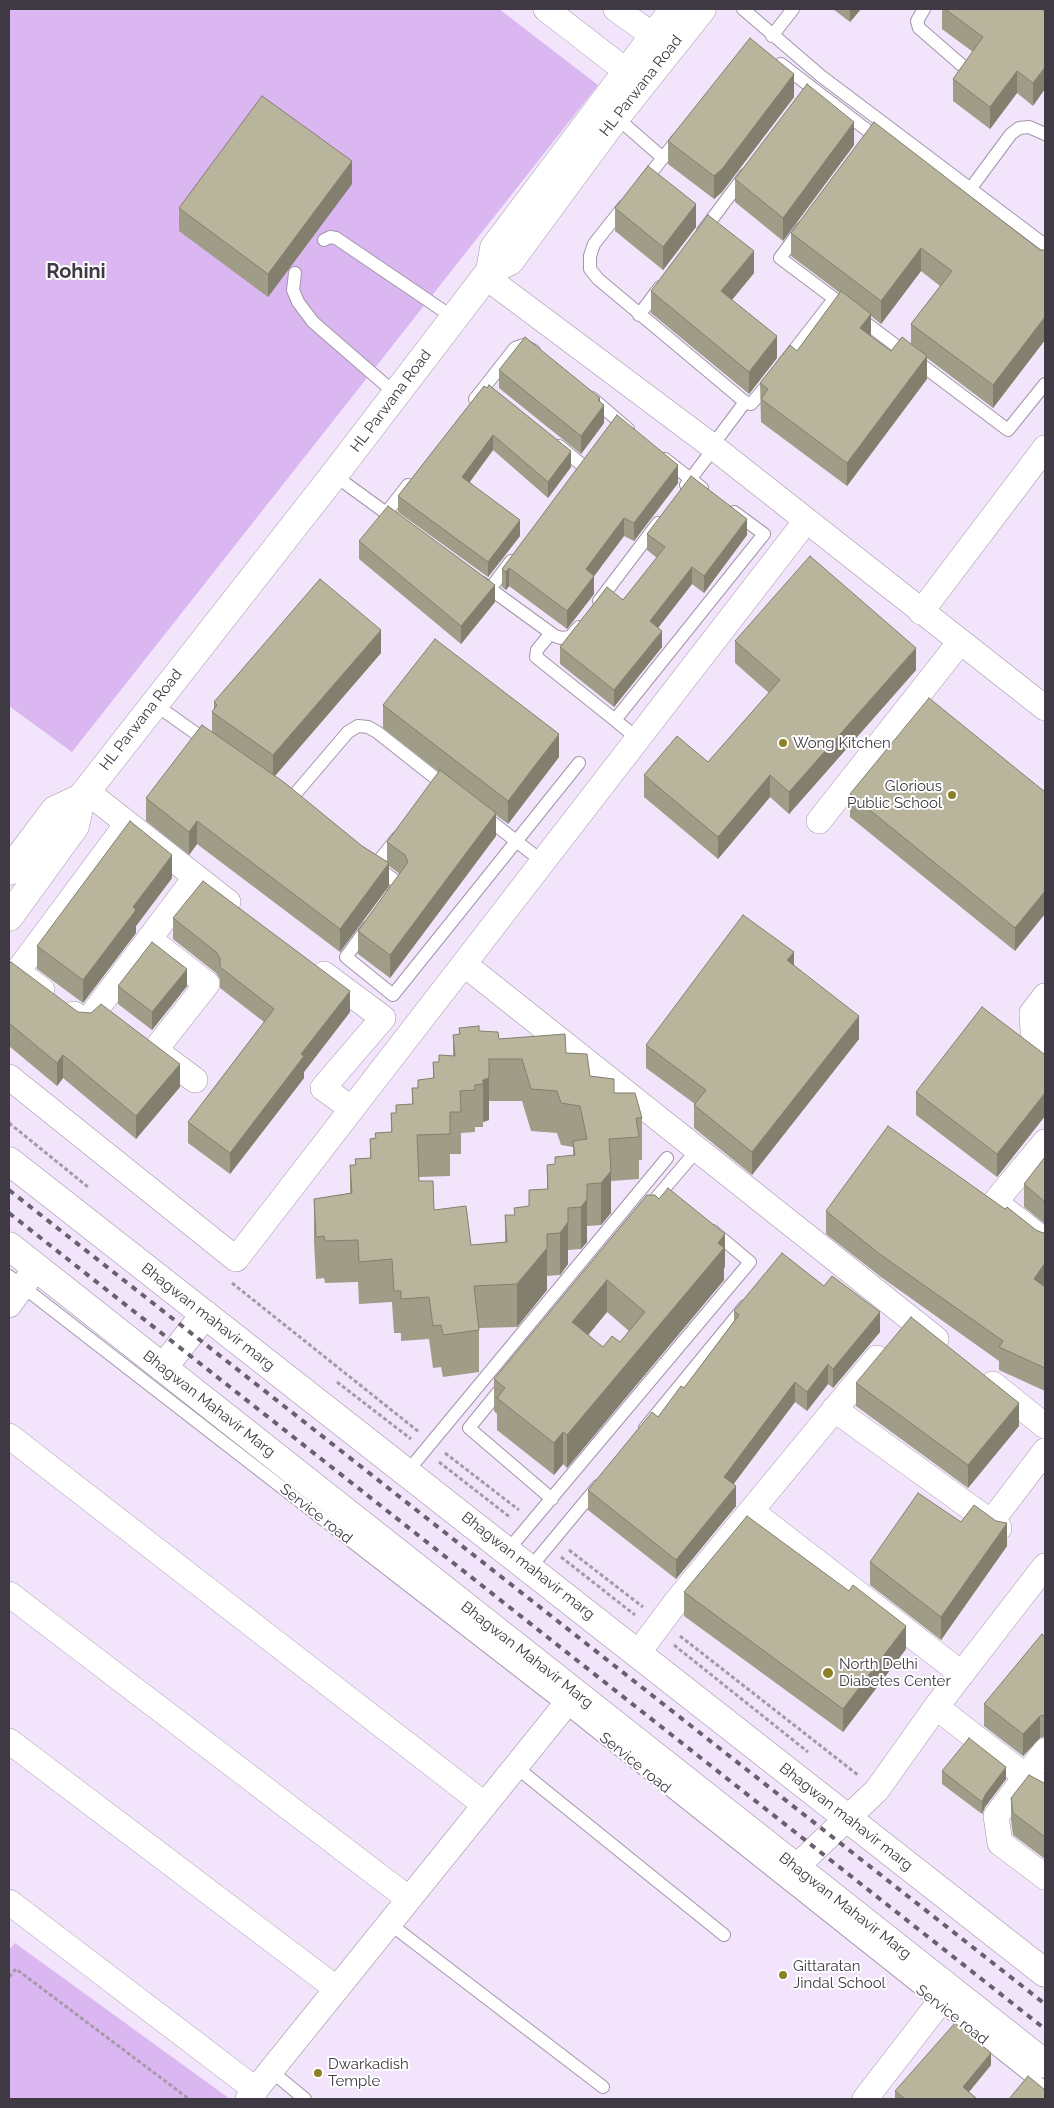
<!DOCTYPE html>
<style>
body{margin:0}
#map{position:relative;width:1054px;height:2108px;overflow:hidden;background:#f2e5fb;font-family:Raleway,sans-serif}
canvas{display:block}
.frame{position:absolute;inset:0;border:10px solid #3e3942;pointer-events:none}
</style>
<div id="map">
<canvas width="1054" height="2108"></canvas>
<div class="frame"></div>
</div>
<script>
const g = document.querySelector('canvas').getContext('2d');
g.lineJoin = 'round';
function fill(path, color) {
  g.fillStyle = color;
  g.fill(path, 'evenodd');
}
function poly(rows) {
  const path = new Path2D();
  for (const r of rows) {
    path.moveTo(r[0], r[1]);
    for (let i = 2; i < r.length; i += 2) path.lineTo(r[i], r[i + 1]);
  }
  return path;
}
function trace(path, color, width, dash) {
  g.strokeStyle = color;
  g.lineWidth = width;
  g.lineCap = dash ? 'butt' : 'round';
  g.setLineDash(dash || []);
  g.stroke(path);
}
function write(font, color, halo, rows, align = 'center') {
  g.font = font + ' Raleway,sans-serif';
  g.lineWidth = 4;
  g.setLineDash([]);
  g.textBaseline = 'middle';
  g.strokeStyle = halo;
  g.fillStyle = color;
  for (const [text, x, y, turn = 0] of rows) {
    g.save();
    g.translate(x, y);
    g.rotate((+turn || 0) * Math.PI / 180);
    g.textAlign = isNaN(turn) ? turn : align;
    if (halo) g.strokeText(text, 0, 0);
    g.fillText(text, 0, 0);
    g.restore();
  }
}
fill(poly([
 [9,9,499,9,598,85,72,752,9,706],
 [15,1943,230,2099,9,2099,9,1950]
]), '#dab7f0');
const lane = poly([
 [743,9,821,76,1045,245],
 [924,9,917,21,919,28,965,68],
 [772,36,793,9],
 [781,64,880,140],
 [616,117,663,158],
 [643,183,677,140],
 [971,188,1011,134,1019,128,1029,127,1045,134],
 [624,206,594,244,590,256,590,269,598,279,745,402,751,404,770,382],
 [802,228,780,258,840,303],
 [703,231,745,175],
 [324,240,330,237,336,238,454,318],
 [295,273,293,290,298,302,313,322,396,394],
 [639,315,660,287],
 [858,317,1008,430,1045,384],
 [785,362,834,299],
 [592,398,628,429],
 [475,399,515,348,523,345,534,351],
 [559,446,582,465],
 [712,446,745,402],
 [665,459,702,488],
 [334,475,393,518],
 [686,485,714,448],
 [386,513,408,485],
 [482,583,555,636,561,638,570,637,579,627],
 [490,589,511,561],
 [599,601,658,523],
 [551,633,537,650,536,657,615,720],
 [153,703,208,742],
 [638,739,615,720,764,534,734,512],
 [283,796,290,800,348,732,358,726,368,727,377,732,448,788],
 [484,816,543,862],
 [367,863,377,863,397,838],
 [376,867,400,884,393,893],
 [368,927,346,957,393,995,579,763],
 [646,1210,697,1150],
 [9,1276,564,1706,1045,2088],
 [504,1385,469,1428,552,1499],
 [645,1428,745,1306],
 [407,1472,667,1158],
 [508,1550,750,1262,713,1231],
 [530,1568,598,1486],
 [516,1767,724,1935],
 [390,1924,603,2087],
 [271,2071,305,2099]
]);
const street = poly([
 [546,9,626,71,644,82],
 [616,9,669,47],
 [486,277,712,446,1045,708],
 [921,612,1045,448],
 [86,791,228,902],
 [819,821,960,642],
 [149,939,207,984,155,1050,195,1080],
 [464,964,936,1339],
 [324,974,383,1018,323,1088,352,1109],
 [42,990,17,972,127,824],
 [1045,996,1032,1013,1033,1031,1045,1049],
 [74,1014,86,1023,195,878],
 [9,1077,236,1259,806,521],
 [1045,1142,995,1202,1045,1241],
 [9,1305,36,1268],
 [993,1384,1045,1426],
 [834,1409,999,1528],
 [9,1436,485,1805],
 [751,1511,962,1674],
 [991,1522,1045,1451],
 [9,1594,409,1899],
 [638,1653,676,1602,877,1358],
 [936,1707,1045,1791],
 [9,1741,337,1989],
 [1045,1751,996,1816,1000,1843,1045,1877],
 [796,1867,877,1790,936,1707,1045,1566],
 [9,1902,256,2090],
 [248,2099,575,1693],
 [865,2099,950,1989]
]);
const secondary = poly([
 [490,271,494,248,674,9],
 [9,871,55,810,81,798,334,475,490,271,510,261,616,117,702,9],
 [9,917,75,826,81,798],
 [9,1161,1045,1973],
 [9,1246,1045,2064],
 [163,1368,205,1314]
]);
trace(lane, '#a295aa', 14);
trace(street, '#a295aa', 26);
trace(secondary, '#a295aa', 29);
trace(poly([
 [9,1123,88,1187],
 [232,1283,419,1432],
 [337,1382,411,1439],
 [445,1453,519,1510],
 [439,1462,511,1518],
 [569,1550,643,1607],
 [561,1557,635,1615],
 [680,1636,858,1775],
 [674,1645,808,1752],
 [9,1977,16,1969,189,2099]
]), '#a49aaa', 3, [4, 2.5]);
trace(lane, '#fff', 12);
trace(street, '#fff', 25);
trace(secondary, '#fff', 28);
trace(poly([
 [9,1190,1045,2004],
 [9,1213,1045,2029]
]), '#68616d', 4, [6, 6]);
fill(poly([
 [833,9,861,9,850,22],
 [942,9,1041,9,1033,106,1017,93,990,129,953,101,953,79,973,52,942,29],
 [794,97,722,192,714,199,668,164,668,141],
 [854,145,783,241,735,202,735,179],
 [352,184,268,297,179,231,179,208],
 [615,208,696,227,663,270,615,231],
 [791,233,1045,250,1045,340,993,408,927,358,927,379,847,486,761,422,760,383,797,351,840,293,791,256],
 [921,271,940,286,911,324,911,344,891,351,871,336,871,316,881,324],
 [754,273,732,300,777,358,749,394,651,313,651,291],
 [499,370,600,402,604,423,581,454,499,388],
 [484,386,571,467,548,498,493,450,470,482,520,536,488,577,398,512,398,496],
 [678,483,634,541,624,536,594,576,594,594,567,629,509,586,506,590,502,587,502,569],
 [647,534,747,535,704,593,692,584,658,628,662,647,614,707,560,664,560,647,623,600,657,558,647,550],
 [359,541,495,602,461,644,359,559],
 [735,641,916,670,789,814,770,797,718,859,644,797,644,775,708,762,769,693,735,663],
 [381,653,275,776,362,846,387,862,387,842,439,772,383,728,383,705,559,757,508,824,496,815,496,836,390,978,358,954,358,931,400,874,389,866,389,886,340,952,197,844,189,855,146,821,146,798,212,732,212,712,214,709,214,702],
 [1045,792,1015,951,850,817,850,794],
 [172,878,136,926,136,933,83,1003,37,969,37,946],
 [173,918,350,1012,304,1072,304,1078,230,1174,188,1143,188,1122,264,1022,220,988,220,979,216,973,173,939],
 [9,964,180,1087,136,1139,63,1078,57,1086,9,1046],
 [794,965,859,1039,752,1175,694,1128,694,1105,695,1104,646,1068,646,1045],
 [118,986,187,986,152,1030,118,1004],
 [459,1028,479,1031,499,1039,566,1053,590,1076,614,1093,642,1118,642,1160,639,1160,639,1179,611,1181,611,1213,601,1225,587,1226,587,1242,581,1249,568,1250,568,1264,560,1275,547,1276,547,1290,517,1327,479,1328,479,1372,443,1377,441,1367,433,1368,429,1339,401,1341,401,1333,394,1333,392,1302,359,1304,358,1282,325,1283,324,1278,316,1279,314,1241,314,1199,350,1193,350,1165,355,1165,370,1158,370,1139,375,1138,391,1132,391,1113,396,1113,412,1105,412,1088,418,1088,433,1078,433,1062,439,1062,453,1056,453,1035,459,1034],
 [489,1101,522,1101,531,1131,557,1133,561,1145,573,1147,573,1156,555,1164,547,1165,547,1189,529,1206,514,1215,505,1215,505,1242,471,1245,434,1210,419,1181,419,1177,450,1176,450,1154,461,1154,461,1133,475,1132,475,1127,483,1127,483,1122,489,1120],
 [1045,1053,1045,1116,997,1177,916,1115,916,1092,1044,1054],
 [1045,1157,1045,1224,1024,1207,1024,1184],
 [647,1195,725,1267,724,1268,724,1280,567,1468,563,1464,554,1475,497,1430,497,1414,494,1411,494,1379],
 [607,1312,629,1331,620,1342,603,1347,588,1335],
 [1005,1209,1036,1230,1043,1233,1045,1286,1045,1391,999,1370,999,1361,881,1277,826,1234,826,1211],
 [734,1311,880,1332,833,1388,828,1384,807,1411,795,1402,733,1484,736,1506,676,1579,588,1510,588,1490,658,1417,684,1388,734,1321],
 [856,1383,1019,1426,968,1488,856,1406],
 [961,1522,1007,1546,941,1640,870,1585,870,1562],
 [849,1591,906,1649,843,1732,684,1616,684,1592],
 [1045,1637,1045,1737,1040,1738,1023,1756,984,1726,984,1704],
 [942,1771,1006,1779,985,1807,982,1814,942,1784],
 [1044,1783,1045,1783,1045,1859,1013,1835,1011,1820,1011,1798],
 [991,2065,969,2092,977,2099,895,2099,895,2091]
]), '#9f9c87');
fill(poly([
 [850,9,861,9,850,22],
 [1045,67,1045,89,1033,106,1033,83],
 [1017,71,1017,93,990,129,990,107],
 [794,74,794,97,722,192,714,199,714,176],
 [854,122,854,145,783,241,783,218],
 [352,161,352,184,268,297,268,274],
 [696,204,696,227,663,270,663,247],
 [921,248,921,271,881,324,881,301],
 [754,251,754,273,721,313,721,291],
 [871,314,871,337,860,328],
 [1045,317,1045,340,993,408,993,385],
 [777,336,777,358,749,394,749,372],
 [927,356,927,379,847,486,847,463],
 [600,398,600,411,604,405,604,423,581,454,581,436],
 [493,435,493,450,462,492,462,477],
 [571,451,571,467,548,498,548,482],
 [678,465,678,483,634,541,634,523],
 [624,518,624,536,586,587,586,569],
 [747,519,747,535,704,593,704,576],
 [520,520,520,536,488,577,488,562],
 [692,567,692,584,650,638,650,621],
 [509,568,509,586,506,590,506,572],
 [594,576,594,594,567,629,567,611],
 [495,585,495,602,461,644,461,626],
 [381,630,381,653,273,778,273,755],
 [662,631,662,647,614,707,614,690],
 [916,648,916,670,789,814,789,792],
 [559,734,559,757,508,824,508,801],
 [770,775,770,797,718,859,718,837],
 [496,813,496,836,390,978,390,955],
 [197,821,197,844,189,855,189,832],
 [172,855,172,878,136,926,136,933,83,1003,83,980,133,907],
 [389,863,389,886,340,952,340,929],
 [1045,891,1045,914,1015,951,1015,928],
 [794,952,794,975,787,960],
 [187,969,187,986,152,1030,152,1012],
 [350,991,350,1012,304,1072,304,1078,230,1174,230,1153,301,1054],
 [859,1016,859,1039,752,1175,752,1152],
 [63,1055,63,1078,57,1086,57,1063],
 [180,1064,180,1087,136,1139,136,1116],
 [489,1078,489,1120,483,1122,483,1080],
 [1045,1093,1045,1116,997,1177,997,1154],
 [611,1171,611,1213,601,1225,601,1183],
 [587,1199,587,1242,581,1249,581,1207],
 [568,1222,568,1264,560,1275,560,1233],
 [725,1234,725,1267,724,1268,724,1280,567,1468,567,1435],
 [547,1248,547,1290,517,1327,517,1284],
 [1045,1263,1045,1286,1034,1301,1034,1279],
 [607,1280,607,1312,572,1355,572,1322],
 [880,1312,880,1332,833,1388,833,1369],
 [828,1364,828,1384,807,1411,807,1392],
 [795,1382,795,1402,724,1497,724,1477],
 [1019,1403,1019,1426,968,1488,968,1465],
 [563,1432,563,1464,554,1475,554,1443],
 [736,1486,736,1506,676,1579,676,1560],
 [1007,1523,1007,1546,941,1640,941,1617],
 [906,1626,906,1649,843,1732,843,1709],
 [1040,1716,1040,1738,1023,1756,1023,1734],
 [1006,1767,1006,1779,985,1807,982,1814,982,1802,985,1795],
 [991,2053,991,2065,963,2099,963,2087]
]), '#827f6e');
const building = poly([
 [945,9,1041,9,1045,12,1045,67,1033,83,1017,71,990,107,953,79,983,37,945,9],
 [750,38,794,74,722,169,714,176,668,141,750,38],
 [807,84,854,122,783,218,735,179,807,84],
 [262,96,352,161,268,274,179,208,262,96],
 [874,122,1040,250,1045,250,1045,317,993,385,911,324,952,271,921,248,881,301,791,233,874,122],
 [648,166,696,204,663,247,615,208,648,166],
 [708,215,754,251,721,291,777,336,749,372,651,291,708,215],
 [841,291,871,314,860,328,891,351,902,337,927,356,847,463,761,399,768,389,760,383,790,345,797,351,841,291],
 [525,337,600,398,598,400,604,405,581,436,499,370,525,337],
 [489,385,571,451,548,482,493,435,462,477,520,520,488,562,398,496,484,386,487,388,489,385],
 [617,415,678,465,634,523,624,518,586,569,594,576,567,611,509,568,506,572,502,569,617,415],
 [691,476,747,519,704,576,692,567,650,621,662,631,614,690,560,647,607,587,623,600,665,547,647,534,691,476],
 [388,506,495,585,461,626,359,541,388,506],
 [810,556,916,648,789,792,770,775,718,837,644,775,677,736,708,762,780,680,735,641,810,556],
 [320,579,381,630,273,755,212,712,217,705,214,702,320,579],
 [435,639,559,734,508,801,383,705,435,639],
 [929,698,1045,792,1045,891,1015,928,850,794,929,698],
 [202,725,285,783,362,846,389,863,340,929,197,821,189,832,146,798,202,725],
 [440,770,496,813,390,955,358,931,408,862,405,855,387,842,440,770],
 [130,821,172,855,133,907,136,910,83,980,37,946,130,821],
 [203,881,350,991,301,1054,304,1056,230,1153,188,1122,274,1009,220,967,220,958,216,952,173,918,203,881],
 [743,915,794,952,787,960,859,1016,752,1152,694,1105,706,1090,646,1045,743,915],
 [152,942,187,969,152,1012,118,986,152,942],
 [11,962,78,1012,91,1013,101,1004,180,1064,136,1116,63,1055,57,1063,9,1023,9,964,11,962],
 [982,1007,1044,1054,1045,1053,1045,1093,997,1154,916,1092,982,1007],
 [479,1026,479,1031,498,1032,499,1039,565,1034,566,1053,587,1054,590,1076,614,1079,614,1093,635,1093,642,1118,636,1118,639,1137,609,1139,611,1171,601,1183,587,1184,587,1199,581,1207,568,1208,568,1222,560,1233,547,1234,547,1248,517,1284,474,1286,479,1330,443,1335,441,1325,433,1326,429,1297,401,1299,401,1291,394,1291,392,1259,359,1262,358,1240,325,1241,324,1236,316,1237,314,1199,352,1193,350,1165,356,1165,355,1159,371,1158,370,1139,376,1138,375,1133,392,1132,391,1113,396,1113,396,1105,413,1104,412,1088,418,1088,418,1080,434,1078,433,1062,439,1062,439,1055,455,1056,453,1035,460,1034,459,1028,479,1026],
 [489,1059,522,1059,531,1089,557,1091,561,1103,580,1106,587,1139,573,1141,575,1155,555,1157,555,1164,547,1165,548,1189,529,1190,529,1206,514,1208,515,1215,505,1215,507,1242,471,1245,466,1206,434,1210,433,1181,419,1181,417,1135,450,1134,450,1112,461,1112,460,1091,475,1090,475,1085,483,1084,483,1080,489,1078,489,1059],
 [888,1126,1005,1209,1007,1207,1036,1230,1043,1233,1045,1232,1045,1263,1034,1279,1045,1287,1045,1368,999,1347,1003,1341,881,1255,826,1211,888,1126],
 [1045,1157,1045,1202,1024,1184,1045,1157],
 [668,1188,725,1234,718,1243,724,1248,567,1435,563,1432,554,1443,497,1398,505,1388,494,1379,647,1195,655,1195,659,1199,668,1188],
 [607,1280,645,1312,620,1342,612,1336,603,1347,572,1322,607,1280],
 [782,1253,824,1286,832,1276,880,1312,833,1369,828,1364,807,1392,795,1382,724,1477,736,1486,676,1560,588,1490,652,1412,658,1417,681,1386,684,1388,739,1315,734,1311,782,1253],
 [911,1317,1019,1403,968,1465,856,1383,911,1317],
 [918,1493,961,1522,974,1505,996,1521,1007,1523,941,1617,870,1562,918,1493],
 [747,1516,849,1591,853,1585,906,1626,843,1709,684,1592,747,1516],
 [1042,1634,1045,1637,1045,1715,1040,1716,1023,1734,984,1704,1042,1634],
 [969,1738,1006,1767,985,1795,982,1802,942,1771,969,1738],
 [1029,1775,1044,1783,1045,1783,1045,1837,1013,1813,1011,1798,1029,1775],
 [955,2023,991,2053,963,2087,977,2099,905,2099,895,2091,955,2023],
 [1028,2076,1045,2090,1045,2099,1009,2099,1028,2076]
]);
fill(building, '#b9b59d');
trace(building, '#827f6e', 1);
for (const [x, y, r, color] of [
 [783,743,5,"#8e8026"],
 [952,795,5,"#8e8026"],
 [828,1673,6,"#8e8026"],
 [783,1975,5,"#8e8026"],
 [318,2073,5,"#8e8026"]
]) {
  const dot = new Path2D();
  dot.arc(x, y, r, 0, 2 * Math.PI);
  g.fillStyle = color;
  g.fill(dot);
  trace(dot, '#fff', 2);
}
write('15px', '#3e3942', '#fff', [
 ["HL Parwana Road",641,86,-52],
 ["HL Parwana Road",391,401,-53],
 ["HL Parwana Road",141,720,-52],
 ["Bhagwan mahavir marg",208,1317,38],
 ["Bhagwan Mahavir Marg",209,1404,38],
 ["Service road",316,1514,38],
 ["Bhagwan mahavir marg",528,1566,38],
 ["Bhagwan Mahavir Marg",527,1655,38],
 ["Service road",635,1763,39],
 ["Bhagwan mahavir marg",846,1817,38],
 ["Bhagwan Mahavir Marg",845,1906,38],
 ["Service road",952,2015,38]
]);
write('15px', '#3e3942', '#fff', [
 ["Wong Kitchen",793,743],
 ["Glorious",942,786,"right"],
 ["Public School",942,803,"right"],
 ["North Delhi",839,1664],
 ["Diabetes Center",839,1681],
 ["Gittaratan",793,1966],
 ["Jindal School",793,1983],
 ["Dwarkadish",328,2064],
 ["Temple",328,2081]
], 'left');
write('bold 20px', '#3e3942', '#fff', [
 ["Rohini",76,272]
]);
</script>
